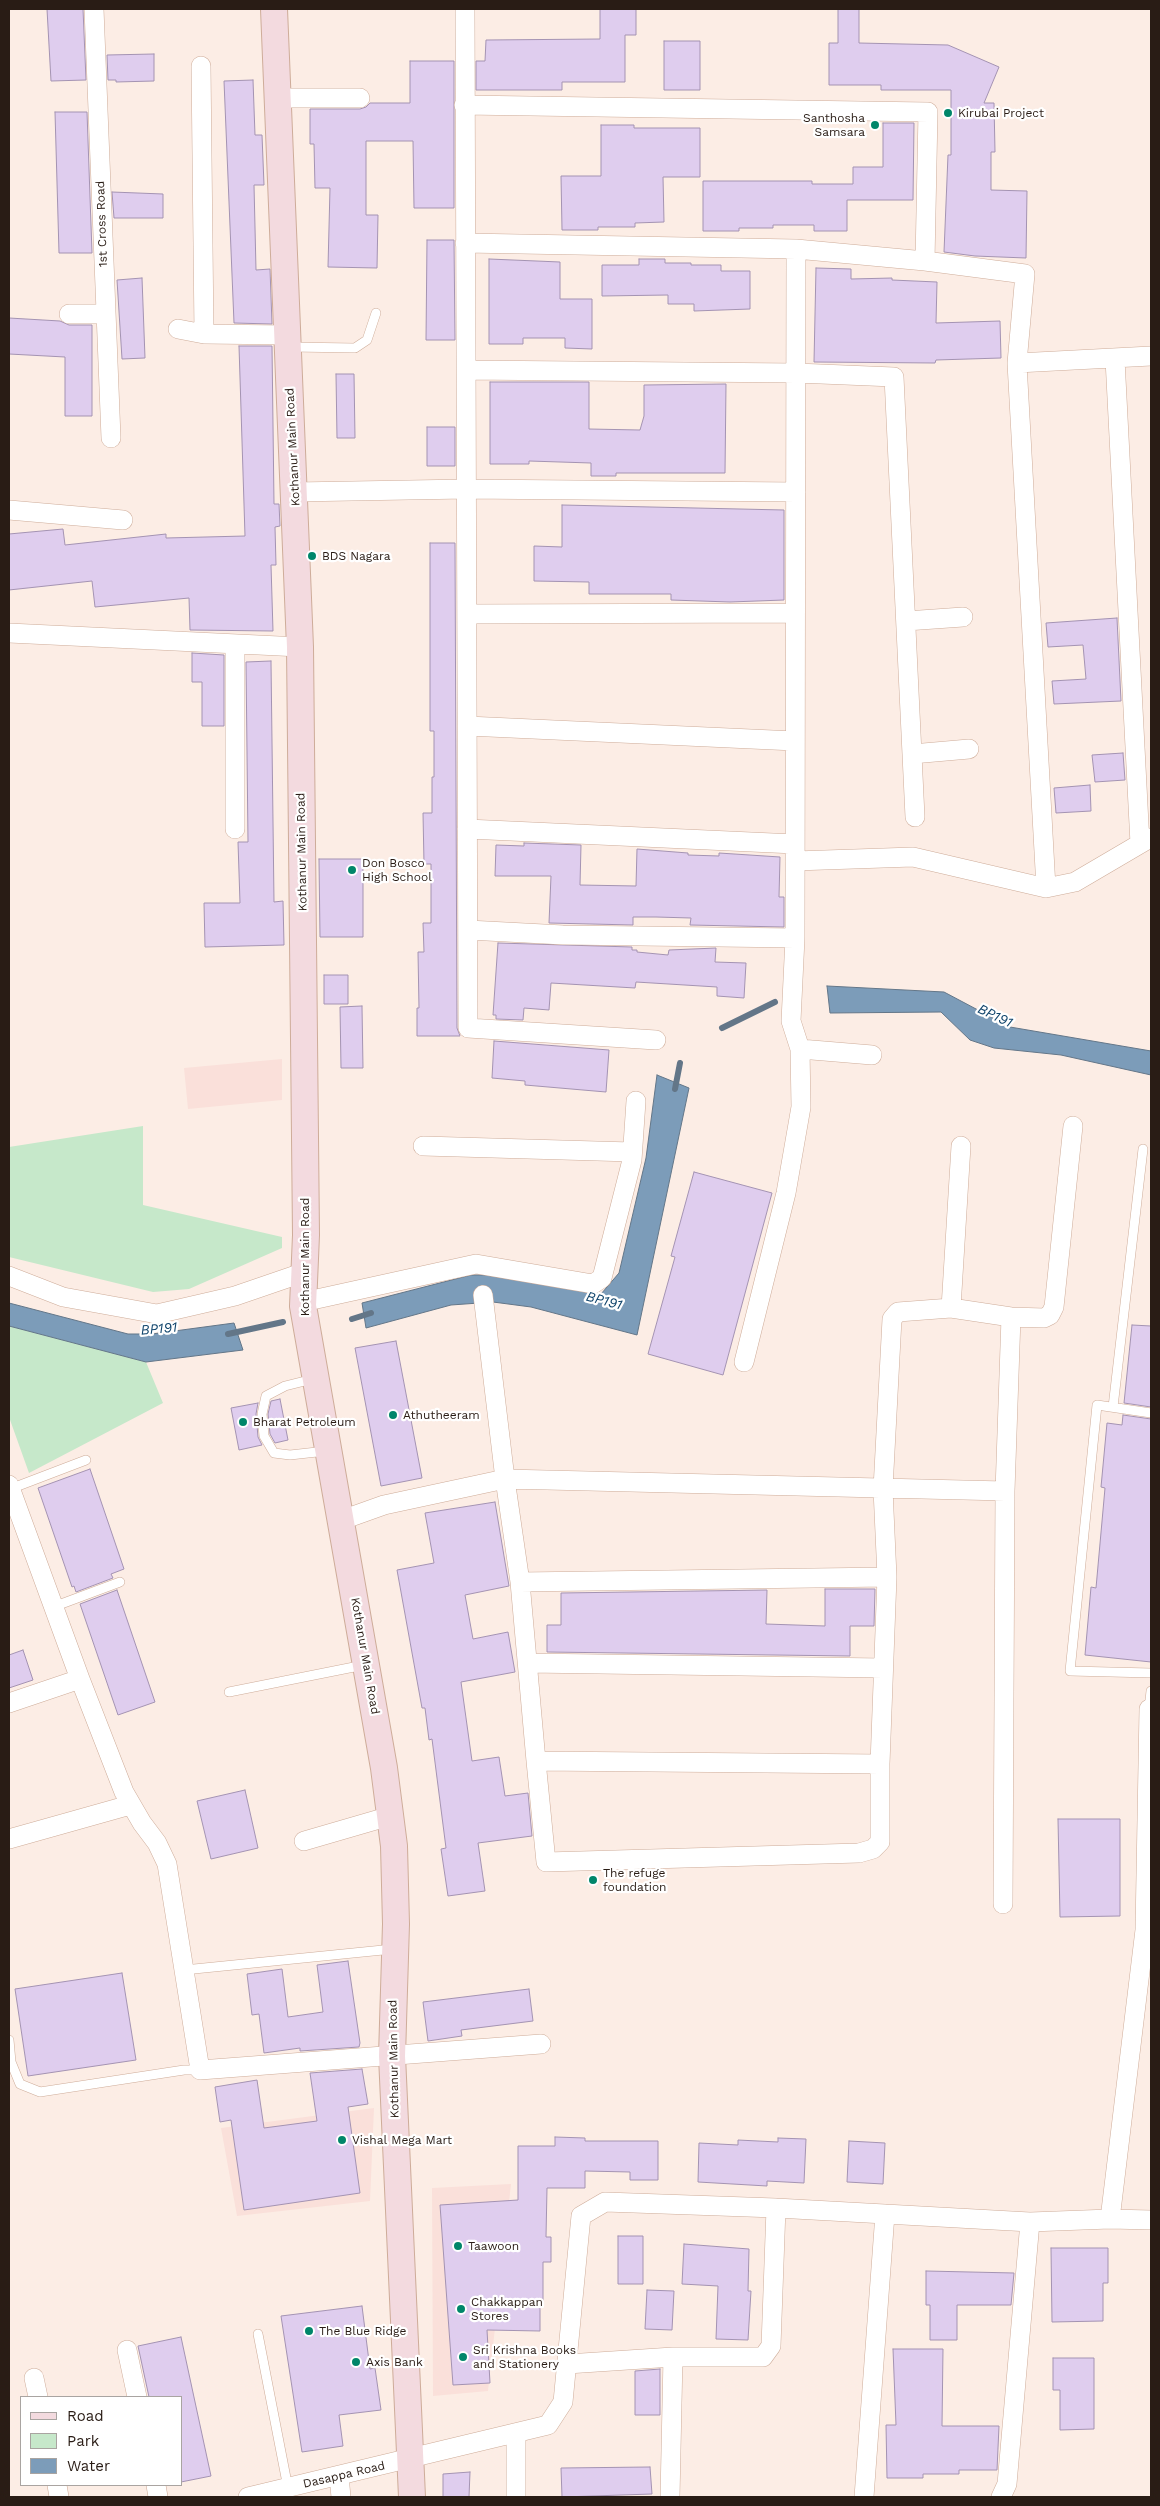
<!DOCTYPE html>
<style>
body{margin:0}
#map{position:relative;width:1160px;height:2506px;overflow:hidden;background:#fcede5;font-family:"Work Sans",sans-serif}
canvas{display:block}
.frame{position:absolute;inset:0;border:10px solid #291c15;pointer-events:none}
.legend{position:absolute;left:20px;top:2396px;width:162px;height:90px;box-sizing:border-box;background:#fff;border:1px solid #a9a4a1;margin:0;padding:6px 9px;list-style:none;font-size:15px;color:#291c15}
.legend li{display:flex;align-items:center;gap:10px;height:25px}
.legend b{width:25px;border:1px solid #a9a4a1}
</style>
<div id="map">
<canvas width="1160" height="2506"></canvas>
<div class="frame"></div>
<ul class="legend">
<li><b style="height:6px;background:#f3dadf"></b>Road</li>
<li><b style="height:14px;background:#c6e8ca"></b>Park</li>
<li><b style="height:14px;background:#7c9cb9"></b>Water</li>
</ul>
</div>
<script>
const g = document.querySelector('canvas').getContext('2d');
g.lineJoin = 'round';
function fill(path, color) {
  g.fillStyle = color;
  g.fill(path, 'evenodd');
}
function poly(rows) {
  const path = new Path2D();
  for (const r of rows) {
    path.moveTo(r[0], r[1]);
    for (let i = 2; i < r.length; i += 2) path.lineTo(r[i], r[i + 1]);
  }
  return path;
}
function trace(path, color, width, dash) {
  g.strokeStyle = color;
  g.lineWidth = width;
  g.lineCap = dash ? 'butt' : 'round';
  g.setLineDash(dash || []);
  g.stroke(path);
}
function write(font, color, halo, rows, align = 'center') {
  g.font = font + ' "Work Sans",sans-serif';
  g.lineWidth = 4.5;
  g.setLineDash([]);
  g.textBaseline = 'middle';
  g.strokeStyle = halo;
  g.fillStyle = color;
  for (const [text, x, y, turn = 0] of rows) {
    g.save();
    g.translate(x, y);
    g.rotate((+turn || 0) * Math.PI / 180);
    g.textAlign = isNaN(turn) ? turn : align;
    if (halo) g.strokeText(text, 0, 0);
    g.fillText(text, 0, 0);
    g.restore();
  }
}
fill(poly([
 [282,1059,282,1100,188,1109,184,1068],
 [374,2108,370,2201,237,2216,221,2128],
 [511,2184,488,2391,433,2396,432,2188]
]), '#fae0da');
fill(poly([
 [143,1126,143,1205,282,1237,282,1248,189,1289,153,1292,9,1257,9,1147],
 [9,1326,146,1362,163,1403,29,1473,9,1417]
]), '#c6e8ca');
const water = poly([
 [827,986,944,992,1010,1027,1151,1051,1151,1075,1061,1055,994,1048,970,1040,941,1012,830,1013,827,986],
 [657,1075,689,1088,637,1335,531,1307,493,1302,451,1305,366,1328,362,1303,471,1275,486,1275,601,1294,619,1273,646,1158,657,1075],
 [9,1303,128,1334,152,1334,234,1323,243,1350,146,1362,9,1326,9,1303]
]);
fill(water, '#7c9cb9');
trace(water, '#637688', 1);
trace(poly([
 [722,1028,775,1002],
 [675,1089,680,1063],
 [352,1319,371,1313],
 [228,1334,283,1322]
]), '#637688', 6);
const building = poly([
 [47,9,83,9,86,80,51,81,47,9],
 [600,9,636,9,636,35,625,35,625,82,562,82,562,90,476,90,476,61,485,61,486,40,600,39,600,9],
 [838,9,859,9,859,43,948,45,999,67,984,103,994,103,995,152,991,152,991,190,1027,191,1026,258,975,256,944,252,948,155,951,155,951,90,881,90,881,85,829,85,829,43,838,43,838,9],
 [664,41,700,41,700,90,664,90,664,41],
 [154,54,154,81,116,82,116,80,108,80,107,55,154,54],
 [410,61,454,61,454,208,414,208,413,141,366,141,366,215,378,215,377,268,328,267,330,188,315,188,314,144,310,144,310,109,360,109,366,107,370,103,410,103,410,61],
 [253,80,255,135,262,135,264,185,254,185,256,270,270,269,272,324,234,323,224,81,253,80],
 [55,112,87,112,92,253,59,253,55,112],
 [883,123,914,123,913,200,847,200,847,231,814,231,814,225,773,225,773,228,739,228,739,231,703,231,703,181,812,181,812,184,853,184,853,167,883,167,883,123],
 [601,125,634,125,634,128,700,128,700,177,663,177,664,222,635,223,635,227,598,227,598,230,562,230,561,176,601,176,601,125],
 [112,192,163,194,163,218,114,218,112,192],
 [427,240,454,240,455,340,426,340,427,240],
 [489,259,560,262,560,299,592,299,592,349,565,348,565,338,523,338,523,344,489,344,489,259],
 [639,259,665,259,665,263,691,263,691,265,721,265,721,271,750,271,750,309,694,311,694,304,668,304,668,295,602,296,602,265,639,265,639,259],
 [816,268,851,269,851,279,892,278,892,280,937,282,936,323,1000,321,1001,358,936,360,935,363,814,362,816,268],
 [142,278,145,358,122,359,117,280,142,278],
 [9,318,60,321,69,325,92,325,92,416,65,416,65,357,9,354,9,318],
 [239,346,272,346,274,504,279,504,280,526,275,527,276,565,271,565,273,631,190,630,189,598,95,607,92,581,9,590,9,534,63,529,65,545,166,534,166,538,245,536,239,346],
 [336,374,354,374,355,438,337,438,336,374],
 [490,382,589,382,589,429,640,430,644,416,644,385,726,384,725,473,616,473,616,476,591,476,591,463,529,461,529,464,490,464,490,382],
 [427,427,455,427,455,466,427,466,427,427],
 [562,505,784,510,784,600,730,602,671,600,671,594,589,594,589,582,534,581,534,546,562,547,562,505],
 [430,543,455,543,457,1028,460,1036,417,1036,417,1008,419,1008,418,952,424,952,423,923,431,923,431,864,424,864,423,813,432,813,432,777,434,777,434,731,430,731,430,543],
 [1117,618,1121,701,1054,704,1052,681,1086,679,1083,645,1048,647,1046,623,1117,618],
 [192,653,224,655,224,726,202,726,202,682,192,682,192,653],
 [271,661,274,902,283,901,284,945,205,947,204,903,240,903,238,842,248,842,246,662,271,661],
 [1123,753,1125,780,1095,782,1092,755,1123,753],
 [1090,785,1091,811,1056,813,1054,788,1090,785],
 [524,843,581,845,580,885,636,886,637,849,688,853,688,855,719,856,719,853,780,857,779,897,784,897,784,927,690,925,691,918,656,917,633,917,633,925,549,923,551,876,495,876,496,845,524,846,524,843],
 [319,859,363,859,363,937,320,937,319,859],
 [498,943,632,947,632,950,637,950,637,952,668,955,669,950,716,948,715,962,746,963,744,998,717,996,717,987,636,982,635,988,551,983,549,1010,524,1008,523,1020,496,1019,496,1015,493,1015,498,943],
 [324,975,348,975,348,1004,324,1004,324,975],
 [362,1006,363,1068,341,1068,340,1007,362,1006],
 [494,1041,609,1050,606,1092,525,1085,525,1081,492,1078,494,1041],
 [694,1172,772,1193,723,1375,648,1354,675,1257,671,1256,694,1172],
 [1132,1325,1151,1326,1151,1407,1124,1403,1132,1325],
 [396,1341,422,1478,381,1486,355,1348,396,1341],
 [280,1399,288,1440,275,1443,270,1434,268,1414,271,1401,280,1399],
 [258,1403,256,1414,258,1437,262,1445,239,1450,231,1408,258,1403],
 [1123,1415,1151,1419,1151,1662,1085,1655,1091,1587,1096,1588,1105,1488,1101,1487,1107,1423,1122,1425,1123,1415],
 [90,1469,124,1569,111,1574,113,1578,76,1592,74,1586,72,1587,38,1488,90,1469],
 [495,1502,509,1586,465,1595,473,1639,508,1632,515,1672,461,1682,472,1761,499,1757,505,1796,528,1793,532,1836,478,1843,485,1891,448,1896,441,1849,446,1848,432,1739,429,1740,425,1708,422,1708,397,1570,434,1563,425,1513,495,1502],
 [825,1589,875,1589,874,1626,850,1626,850,1656,547,1652,547,1625,561,1625,561,1593,767,1590,766,1624,825,1626,825,1589],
 [117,1590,155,1702,118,1715,80,1604,117,1590],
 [23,1650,33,1680,9,1688,9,1655,23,1650],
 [245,1790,258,1848,211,1859,197,1801,245,1790],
 [1058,1819,1120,1819,1120,1916,1060,1917,1058,1819],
 [348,1961,360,2043,359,2047,300,2051,300,2048,264,2053,259,2014,252,2015,247,1974,282,1969,288,2017,323,2012,317,1965,348,1961],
 [122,1973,136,2060,28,2076,15,1989,122,1973],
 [529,1989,533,2021,461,2030,462,2036,428,2041,423,2002,529,1989],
 [362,2069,368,2104,348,2107,360,2193,244,2210,231,2120,220,2122,215,2087,257,2080,264,2128,317,2121,310,2073,362,2069],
 [555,2137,585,2138,585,2141,658,2141,658,2180,630,2180,630,2172,585,2171,585,2188,547,2188,546,2237,551,2237,551,2262,543,2262,543,2301,540,2301,540,2331,487,2330,490,2383,453,2385,440,2205,518,2200,518,2146,555,2146,555,2137],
 [778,2138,806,2139,804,2183,767,2181,767,2186,698,2182,699,2143,738,2145,738,2140,778,2142,778,2138],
 [849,2141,885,2143,883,2184,847,2182,849,2141],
 [618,2236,643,2236,643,2284,618,2284,618,2236],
 [684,2244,749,2249,748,2291,751,2291,748,2340,716,2339,718,2286,682,2284,684,2244],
 [1051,2248,1108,2248,1108,2283,1103,2283,1103,2321,1052,2322,1051,2248],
 [926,2271,1014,2273,1011,2305,957,2305,957,2340,930,2340,930,2305,926,2305,926,2271],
 [647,2290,674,2291,672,2330,645,2329,647,2290],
 [362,2306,370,2369,375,2368,381,2410,339,2415,343,2446,302,2452,281,2316,362,2306],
 [181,2337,211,2476,181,2482,181,2397,149,2397,138,2346,181,2337],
 [893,2349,943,2349,942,2426,999,2426,997,2470,959,2470,959,2474,923,2474,923,2478,887,2478,886,2425,896,2425,893,2349],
 [1053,2358,1094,2358,1094,2429,1060,2430,1060,2390,1053,2390,1053,2358],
 [660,2369,660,2415,635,2415,635,2371,660,2369],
 [650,2467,652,2494,562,2497,561,2468,650,2467],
 [470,2472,469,2497,443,2497,443,2474,470,2472]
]);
fill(building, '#dfcdee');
trace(building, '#a493b2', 1);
const lane = poly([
 [291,347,355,348,367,340,376,313],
 [313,1379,285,1386,266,1396,262,1414,264,1436,274,1453,290,1455,326,1451],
 [1113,1407,1143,1149],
 [1151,1413,1097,1405,1070,1671,1151,1673],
 [10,1489,86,1460],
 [53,1607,120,1582],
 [229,1692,364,1665],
 [1149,1709,1151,1691],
 [184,1970,393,1949],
 [9,2040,11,2062,20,2084,40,2092,184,2070,200,2070],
 [258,2334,288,2488]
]);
const street = poly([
 [94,9,111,438],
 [465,9,468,1028,656,1040],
 [201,66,204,334],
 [277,98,360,98],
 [464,105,928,112,925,261],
 [465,243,796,249,925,261,1025,274,1017,363,1046,888],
 [69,314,106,314],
 [178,329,204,334,287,335],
 [1115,359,1140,844],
 [1017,363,1151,356],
 [466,370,796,373,894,377,915,817],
 [295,492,466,489,796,492],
 [9,510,123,520],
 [467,614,795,613],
 [906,621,963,617],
 [9,633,300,647],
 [235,645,235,829],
 [467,726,795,741],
 [912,754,969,749],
 [467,829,795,844],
 [795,861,913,857,1046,888,1075,882,1150,838],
 [468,930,563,935,795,938],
 [800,1049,872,1055],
 [423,1146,632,1152],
 [9,1276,63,1297,157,1314,235,1296,305,1272],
 [483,1295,505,1479,520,1582,536,1761,546,1862,859,1853,873,1849,880,1842,880,1764,536,1761],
 [303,1302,476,1264,593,1284,602,1278,632,1160,636,1101],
 [951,1308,961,1146],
 [744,1362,786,1193,801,1107,800,1049,791,1021,795,938,796,249],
 [9,1485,80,1679,124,1792,142,1823,157,1843,167,1864,200,2070,541,2044],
 [1005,1491,1011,1317],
 [342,1520,384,1505,505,1479,1005,1491,1003,1904],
 [520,1582,887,1577],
 [528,1663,883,1668],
 [9,1703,80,1679],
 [880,1764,887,1577,883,1489,892,1319,898,1312,951,1308,1011,1317,1044,1318,1050,1315,1054,1307,1073,1126],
 [9,1839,130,1805],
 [304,1841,390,1816],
 [1110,2219,1151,2220],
 [127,2350,137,2397],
 [673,2357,763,2357,771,2346,776,2208],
 [567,2364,673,2357,670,2497],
 [34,2378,38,2397],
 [516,2433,516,2497],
 [339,2476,341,2497],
 [57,2485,59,2497],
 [156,2485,158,2497],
 [248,2497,548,2425,563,2402,581,2216,605,2202,776,2208,1030,2222,1110,2219,1145,1930,1149,1709],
 [864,2497,885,2214],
 [1001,2497,1007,2484,1030,2222]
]);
const secondary = poly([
 [274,9,300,647,306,1235,303,1306,384,1768,394,1846,396,1924,392,2056,412,2497]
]);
trace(lane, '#ceac99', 10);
trace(street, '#ceac99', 20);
trace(secondary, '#ceac99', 28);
trace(lane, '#fff', 9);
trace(street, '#fff', 19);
trace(secondary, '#f3dadf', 26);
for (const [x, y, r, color] of [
 [948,113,5,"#00866a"],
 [875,125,5,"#00866a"],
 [312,556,5,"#00866a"],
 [352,870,5,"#00866a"],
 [393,1415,5,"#00866a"],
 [243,1422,5,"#00866a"],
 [593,1880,5,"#00866a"],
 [342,2140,5,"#00866a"],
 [458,2246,5,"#00866a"],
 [461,2309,5,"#00866a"],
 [309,2331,5,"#00866a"],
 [463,2357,5,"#00866a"],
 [356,2362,5,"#00866a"]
]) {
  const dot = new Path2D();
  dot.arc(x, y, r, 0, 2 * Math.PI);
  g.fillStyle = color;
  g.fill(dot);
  trace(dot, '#fff', 2);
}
write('12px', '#291c15', '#fff', [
 ["Kirubai Project",958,113],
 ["Santhosha",865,118,"right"],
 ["Samsara",865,132,"right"],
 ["BDS Nagara",322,556],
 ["Don Bosco",362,863],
 ["High School",362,877],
 ["Athutheeram",403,1415],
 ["Bharat Petroleum",253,1422],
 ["The refuge",603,1873],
 ["foundation",603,1887],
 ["Vishal Mega Mart",352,2140],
 ["Taawoon",468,2246],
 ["Chakkappan",471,2302],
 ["Stores",471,2316],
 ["The Blue Ridge",319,2331],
 ["Sri Krishna Books",473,2350],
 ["and Stationery",473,2364],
 ["Axis Bank",366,2362]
], 'left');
write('12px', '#291c15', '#fff', [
 ["1st Cross Road",102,224,-92],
 ["Kothanur Main Road",293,447,-93],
 ["Kothanur Main Road",302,852,-91],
 ["Kothanur Main Road",305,1257,-90],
 ["Kothanur Main Road",365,1656,80],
 ["Kothanur Main Road",394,2059,-91],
 ["Dasappa Road",344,2475,-13]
]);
write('italic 14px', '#12466d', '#fff', [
 ["BP191",995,1016,25],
 ["BP191",604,1301,15],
 ["BP191",159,1329,-5]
]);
</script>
